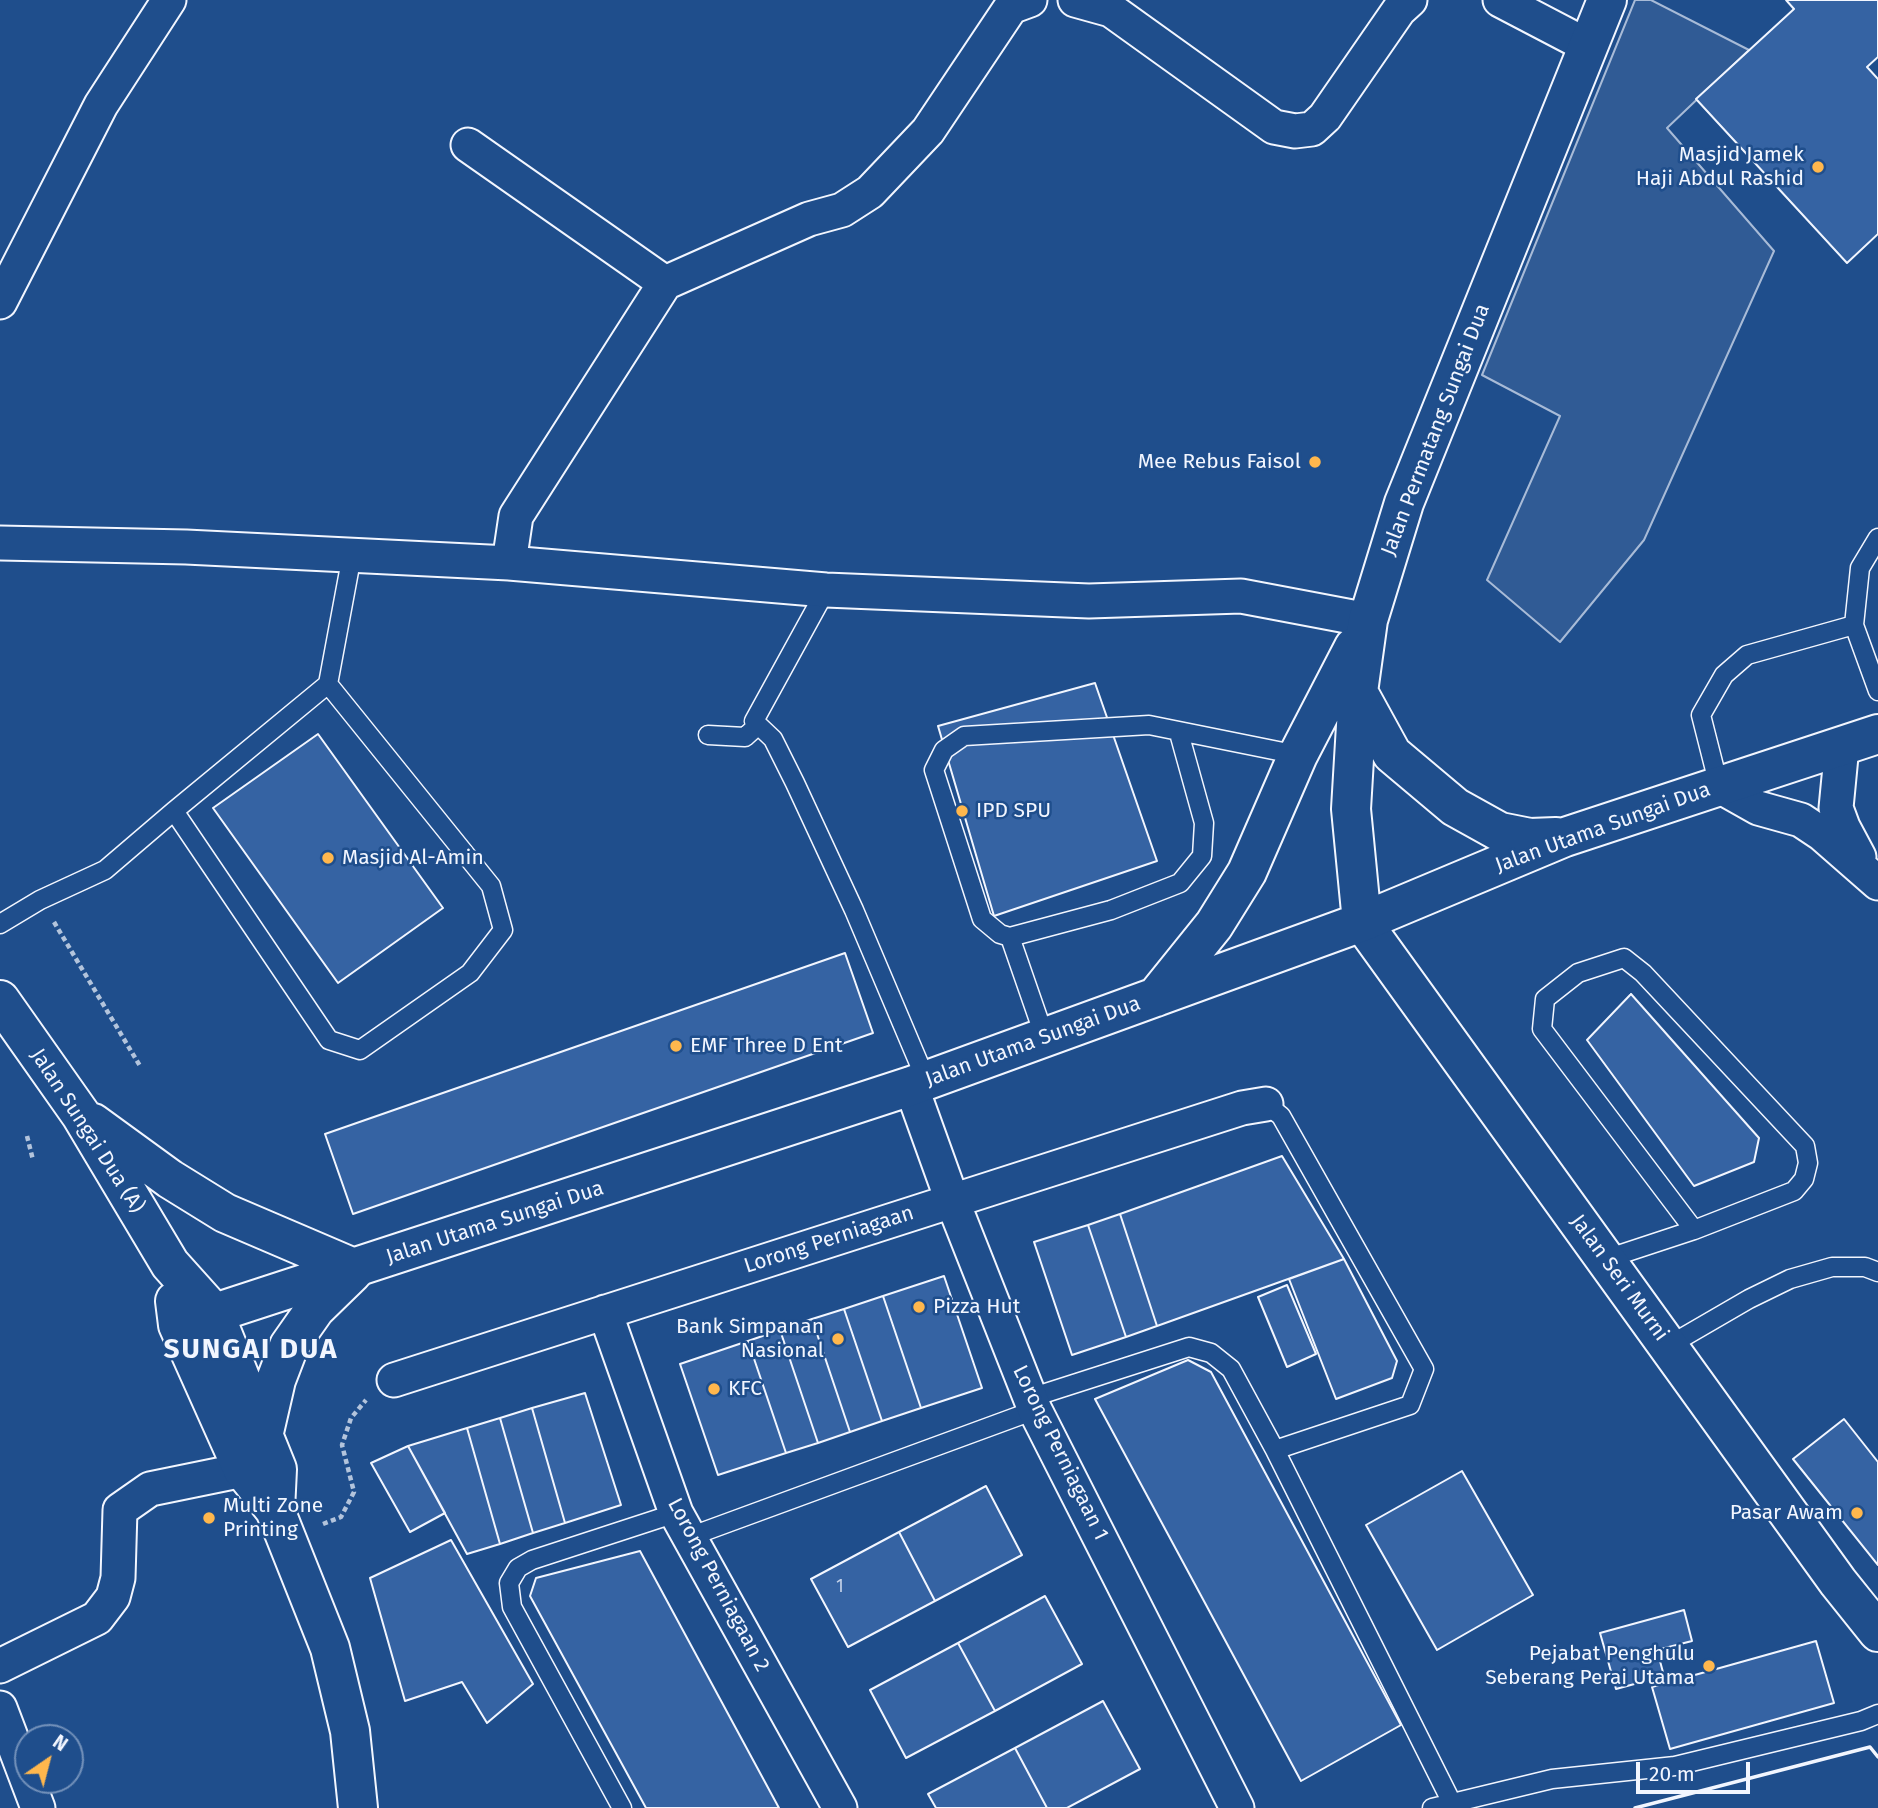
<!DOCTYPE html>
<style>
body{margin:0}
#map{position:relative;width:1878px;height:1808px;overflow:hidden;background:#1f4e8c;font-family:"Fira Sans",sans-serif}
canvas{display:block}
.north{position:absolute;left:14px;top:1724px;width:70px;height:70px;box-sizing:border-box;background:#1f4e8c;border:2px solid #7391ba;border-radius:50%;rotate:35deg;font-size:19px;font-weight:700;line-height:28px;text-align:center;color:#f2f6ff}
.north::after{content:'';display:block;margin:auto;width:24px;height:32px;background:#ffb74d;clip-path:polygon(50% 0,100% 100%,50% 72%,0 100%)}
.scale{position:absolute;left:1636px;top:1762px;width:114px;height:32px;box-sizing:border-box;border:4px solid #f2f6ff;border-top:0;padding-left:9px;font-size:21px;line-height:24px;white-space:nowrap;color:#f2f6ff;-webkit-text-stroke:5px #1f4e8c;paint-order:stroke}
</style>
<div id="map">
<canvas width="1878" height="1808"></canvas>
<div class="north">N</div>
<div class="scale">20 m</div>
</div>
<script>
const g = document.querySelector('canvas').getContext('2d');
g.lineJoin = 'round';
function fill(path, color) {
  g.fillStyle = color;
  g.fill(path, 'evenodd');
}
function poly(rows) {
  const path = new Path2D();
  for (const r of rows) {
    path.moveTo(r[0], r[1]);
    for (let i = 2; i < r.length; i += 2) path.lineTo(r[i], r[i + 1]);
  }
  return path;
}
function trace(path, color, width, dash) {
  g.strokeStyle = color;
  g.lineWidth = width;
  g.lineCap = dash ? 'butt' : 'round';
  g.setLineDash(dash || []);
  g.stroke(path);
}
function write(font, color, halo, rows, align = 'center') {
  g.font = font + ' "Fira Sans",sans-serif';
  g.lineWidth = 5;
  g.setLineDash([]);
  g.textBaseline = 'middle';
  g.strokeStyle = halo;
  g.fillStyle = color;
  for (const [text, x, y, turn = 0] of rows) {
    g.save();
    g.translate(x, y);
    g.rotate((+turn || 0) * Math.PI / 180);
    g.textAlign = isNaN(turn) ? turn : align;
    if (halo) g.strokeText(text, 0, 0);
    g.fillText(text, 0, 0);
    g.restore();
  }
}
const green = poly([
 [1635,0,1651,0,1749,50,1667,128,1774,251,1644,540,1560,642,1487,580,1560,416,1482,375,1635,0]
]);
fill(green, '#305b95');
trace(green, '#a8bbd7', 2);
const building = poly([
 [1786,0,1878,0,1878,57,1867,67,1878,79,1878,234,1847,263,1696,99,1794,9,1786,0],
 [1095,683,1157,861,994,916,938,726,1095,683],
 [318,734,443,908,338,983,213,808,318,734],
 [845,953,873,1033,353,1214,325,1134,845,953],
 [1631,994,1759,1138,1754,1162,1694,1186,1587,1040,1631,994],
 [1282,1156,1344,1259,1157,1326,1120,1214,1282,1156],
 [1120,1214,1157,1326,1126,1337,1088,1225,1120,1214],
 [1088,1225,1126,1337,1072,1355,1034,1242,1088,1225],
 [1344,1259,1397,1361,1392,1378,1336,1399,1289,1279,1344,1259],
 [944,1276,982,1388,921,1408,883,1296,944,1276],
 [1287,1285,1316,1354,1287,1367,1258,1297,1287,1285],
 [883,1296,921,1408,882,1421,844,1309,883,1296],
 [844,1309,882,1421,850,1432,812,1319,844,1309],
 [812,1319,850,1432,818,1443,780,1330,812,1319],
 [780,1330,818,1443,786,1453,748,1341,780,1330],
 [748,1341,786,1453,718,1475,680,1364,748,1341],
 [1188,1360,1211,1372,1401,1725,1301,1781,1095,1399,1188,1360],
 [585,1393,621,1505,565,1523,532,1408,585,1393],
 [532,1408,565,1523,533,1533,500,1418,532,1408],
 [500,1418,533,1533,500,1544,467,1428,500,1418],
 [1844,1419,1878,1462,1878,1565,1793,1459,1844,1419],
 [467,1428,500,1544,467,1554,408,1446,467,1428],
 [408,1446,445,1513,410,1532,371,1463,408,1446],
 [1462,1471,1533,1595,1437,1650,1366,1525,1462,1471],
 [986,1486,1022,1555,935,1601,899,1532,986,1486],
 [899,1532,935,1601,848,1647,811,1579,899,1532],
 [451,1540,533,1684,487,1723,462,1682,405,1701,370,1578,451,1540],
 [640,1551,779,1808,646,1808,530,1596,536,1578,640,1551],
 [1045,1596,1082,1664,995,1711,958,1643,1045,1596],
 [1684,1610,1692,1641,1657,1650,1664,1676,1616,1689,1600,1633,1684,1610],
 [1816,1641,1834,1703,1670,1749,1652,1687,1816,1641],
 [958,1643,995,1711,906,1758,870,1690,958,1643],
 [1103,1701,1140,1769,1067,1808,1047,1808,1015,1748,1103,1701],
 [1015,1748,1047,1808,936,1808,928,1794,1015,1748]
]);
fill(building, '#3563a3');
trace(building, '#f2f6ff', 2);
const service = poly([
 [1878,538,1860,568,1854,625,1878,691],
 [826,590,754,721,773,739,795,783,854,910,926,1080],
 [328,684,352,555],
 [1179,733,1204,823,1202,856,1180,883,1111,910,1010,937,1000,934,982,919,934,770,944,750,964,736,1149,725,1298,755],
 [708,735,745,737,756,727],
 [1719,786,1701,715,1724,675,1747,655,1854,625],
 [0,924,40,900,105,870,174,811,328,684,491,886,503,930,470,973,360,1050,329,1040,174,811],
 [1010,937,1045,1038],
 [1266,1104,1281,1116,1424,1369,1410,1405,1275,1450],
 [1606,1259,1694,1230,1542,1029,1545,999,1578,973,1624,958,1643,973,1805,1146,1808,1163,1804,1179,1794,1191,1694,1230],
 [1668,1346,1749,1299,1790,1279,1832,1267,1865,1267,1878,1272],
 [1030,1398,1189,1347,1211,1353,1231,1369,1275,1450,1452,1803],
 [689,1537,1035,1410],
 [622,1808,512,1607,509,1583,518,1568,532,1560,676,1513],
 [1432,1808,1552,1779,1675,1766,1861,1721,1878,1714]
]);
const minor = poly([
 [1075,0,1111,10,1274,127,1295,131,1312,129,1325,117,1399,10,1410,0],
 [1500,0,1588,46],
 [468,145,665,283],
 [0,302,101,105,169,0],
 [0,543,186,547,509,563,826,590,1089,601,1241,596,1368,620],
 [509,563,516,516,665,283,809,219,842,210,870,192,928,131,1011,7,1030,0],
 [1842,746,1836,808,1843,827,1859,857],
 [1719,786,1758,808,1801,820,1822,834,1878,883],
 [911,1086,952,1200,1035,1410,1237,1808],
 [605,1312,676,1513,840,1808],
 [394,1380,1242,1108,1266,1104],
 [0,1666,97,1618,113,1597,118,1578,120,1510,150,1489,243,1470],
 [0,1708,38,1808]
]);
const tertiary = poly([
 [1362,922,1838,1582,1878,1632]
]);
const secondary = poly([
 [1358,692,1392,754,1455,807,1500,832,1530,838,1556,837],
 [1362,922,1351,809,1358,692,1368,620,1404,503,1607,0],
 [1156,997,1214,925,1247,872,1298,755,1354,647],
 [0,1000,81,1115,170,1264,214,1313,277,1469,275,1510],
 [93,1123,170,1179,225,1213,356,1269],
 [175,1301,178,1325,243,1470,275,1510,330,1648,350,1731,358,1808],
 [178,1325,911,1086,1362,922,1565,837,1878,734],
 [264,1432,276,1380,289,1346,315,1309,352,1273]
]);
trace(service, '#f2f6ff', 21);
trace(minor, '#f2f6ff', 37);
trace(tertiary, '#f2f6ff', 42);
trace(secondary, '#f2f6ff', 42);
trace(poly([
 [54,922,140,1066],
 [27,1136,33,1160],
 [323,1524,341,1517,354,1492,342,1445,351,1418,366,1400]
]), '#b3c4dc', 4.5, [5, 3.5]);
trace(service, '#1f4e8c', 18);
trace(minor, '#1f4e8c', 33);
trace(tertiary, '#1f4e8c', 38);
trace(secondary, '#1f4e8c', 38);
trace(poly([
 [1635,1808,1870,1747,1878,1757]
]), '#f2f6ff', 3.5);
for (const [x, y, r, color] of [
 [1818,167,7,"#ffb74d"],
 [1315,462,7,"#ffb74d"],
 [962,811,7,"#ffb74d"],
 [328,858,7,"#ffb74d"],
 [676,1046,7,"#ffb74d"],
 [919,1307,7,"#ffb74d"],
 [838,1339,7,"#ffb74d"],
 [714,1389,7,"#ffb74d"],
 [1857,1513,7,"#ffb74d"],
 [209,1518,7,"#ffb74d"],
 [1709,1666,7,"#ffb74d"]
]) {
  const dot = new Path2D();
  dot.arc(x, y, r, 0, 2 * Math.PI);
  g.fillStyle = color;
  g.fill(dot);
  trace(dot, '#1f4e8c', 2.5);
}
write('18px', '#c3d1e8', null, [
 ["1",840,1587]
]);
write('21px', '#f2f6ff', '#1f4e8c', [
 ["Masjid Jamek",1804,155,"right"],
 ["Haji Abdul Rashid",1804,179,"right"],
 ["Mee Rebus Faisol",1301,462,"right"],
 ["IPD SPU",976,811],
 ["Masjid Al-Amin",342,858],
 ["EMF Three D Ent",690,1046],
 ["Pizza Hut",933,1307],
 ["Bank Simpanan",824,1327,"right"],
 ["Nasional",824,1351,"right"],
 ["KFC",728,1389],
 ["Multi Zone",223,1506],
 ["Printing",223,1530],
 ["Pasar Awam",1843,1513,"right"],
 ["Pejabat Penghulu",1695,1654,"right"],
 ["Seberang Perai Utama",1695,1678,"right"]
], 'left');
write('21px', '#f2f6ff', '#1f4e8c', [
 ["Jalan Permatang Sungai Dua",1436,430,-69],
 ["Jalan Utama Sungai Dua",1603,828,-20],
 ["Jalan Utama Sungai Dua",1033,1042,-20],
 ["Jalan Sungai Dua (A)",87,1131,57],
 ["Jalan Utama Sungai Dua",495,1223,-18],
 ["Lorong Perniagaan",829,1240,-18],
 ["Jalan Seri Murni",1619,1278,54],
 ["Lorong Perniagaan 1",1060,1453,64],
 ["Lorong Perniagaan 2",718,1585,62]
]);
g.letterSpacing = '2px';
write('bold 28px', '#f2f6ff', '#1f4e8c', [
 ["SUNGAI DUA",251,1350]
]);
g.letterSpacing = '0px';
</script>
